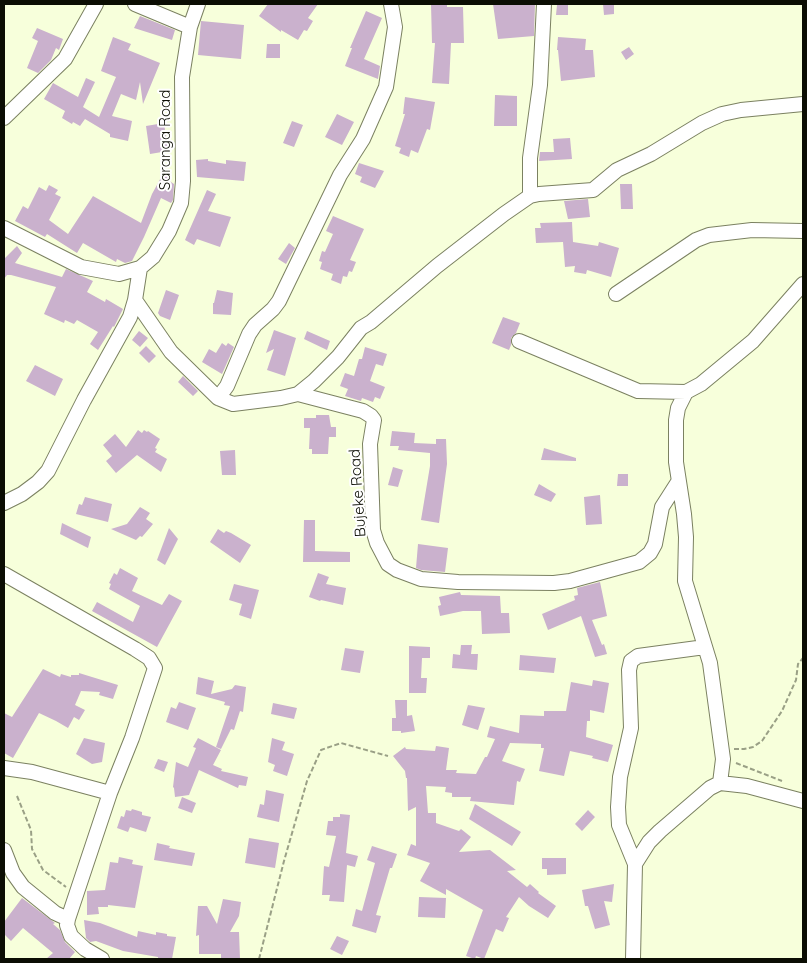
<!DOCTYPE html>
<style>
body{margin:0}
#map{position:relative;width:807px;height:963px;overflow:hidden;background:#f7ffdb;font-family:Quicksand,sans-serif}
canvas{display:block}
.frame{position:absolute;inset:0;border:5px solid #0b0d03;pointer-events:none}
</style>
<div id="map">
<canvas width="807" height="963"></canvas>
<div class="frame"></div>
</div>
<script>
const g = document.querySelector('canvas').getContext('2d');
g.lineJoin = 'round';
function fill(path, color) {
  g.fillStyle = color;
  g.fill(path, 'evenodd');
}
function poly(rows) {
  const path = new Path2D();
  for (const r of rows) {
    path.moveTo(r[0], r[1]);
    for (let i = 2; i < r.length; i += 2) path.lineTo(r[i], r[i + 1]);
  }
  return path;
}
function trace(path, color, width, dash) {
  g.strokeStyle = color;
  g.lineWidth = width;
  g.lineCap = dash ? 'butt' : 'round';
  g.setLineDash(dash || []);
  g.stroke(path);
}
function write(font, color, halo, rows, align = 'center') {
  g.font = font + ' Quicksand,sans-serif';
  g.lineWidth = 4;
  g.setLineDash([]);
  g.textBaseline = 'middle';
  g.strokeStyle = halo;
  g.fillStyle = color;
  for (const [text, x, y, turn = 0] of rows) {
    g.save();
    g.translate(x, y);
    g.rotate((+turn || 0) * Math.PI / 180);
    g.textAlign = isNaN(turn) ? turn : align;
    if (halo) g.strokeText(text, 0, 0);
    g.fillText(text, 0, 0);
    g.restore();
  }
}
fill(poly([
 [268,4,318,4,308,18,313,21,307,31,304,30,298,40,281,30,281,32,259,16],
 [431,4,447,4,447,7,463,7,464,43,451,43,449,84,432,83,435,43,432,43],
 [493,4,535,4,534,36,498,39],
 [603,4,614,4,614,14,604,15],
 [557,5,568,5,568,15,556,15],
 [366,11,382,18,364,59,380,66,378,79,345,66,352,48,350,48],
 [140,16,175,30,172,40,134,28],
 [201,21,244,25,241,59,198,55],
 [37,28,63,39,59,50,56,48,51,60,38,73,27,68,38,41,32,38],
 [113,37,131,44,128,50,160,63,143,104,140,82,136,100,121,94,112,116,132,121,128,141,110,137,110,134,85,119,80,126,73,122,72,124,62,118,65,111,44,99,53,83,78,97,86,78,95,82,83,107,99,117,116,77,101,71],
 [558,37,586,39,585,50,593,50,595,77,561,81,558,50,557,50],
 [267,44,280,44,280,58,266,58],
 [629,47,634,54,626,60,621,52],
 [495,95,517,96,517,126,494,126],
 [405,97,435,102,430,130,427,129,418,153,411,150,409,157,399,153,401,148,395,146,405,114,403,114],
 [337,114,354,122,342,145,325,137],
 [292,121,303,125,294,147,283,143],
 [164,123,168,151,150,154,146,126],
 [570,138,572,159,539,161,540,152,554,152,553,139],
 [208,159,208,161,226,164,226,160,246,162,244,181,197,177,196,160],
 [359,163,384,171,375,188,360,182,362,177,355,174],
 [164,172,170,175,168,180,174,184,173,200,171,203,161,198,144,237,132,261,125,263,117,259,116,262,83,243,77,253,47,234,45,237,15,221,23,206,28,209,39,187,46,191,49,185,58,190,55,194,61,197,49,220,68,234,93,196,141,223,152,194],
 [620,184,632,184,633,209,621,209],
 [207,190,216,194,208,211,231,217,220,247,197,239,194,245,185,240],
 [588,199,590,217,568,219,564,201],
 [333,216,364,229,350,260,356,262,352,272,349,271,347,277,343,276,341,284,331,280,333,274,320,269,322,262,319,261,322,251,325,252,333,234,326,231],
 [572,222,573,242,598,246,599,242,619,248,611,277,587,270,586,274,574,272,575,266,565,267,563,242,536,243,535,228,541,228,540,223],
 [289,243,295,248,286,264,278,259],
 [17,246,22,253,15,263,62,277,66,269,93,281,87,292,105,302,106,299,123,309,114,327,113,326,98,350,90,344,98,332,77,320,74,324,65,320,64,323,44,314,56,287,11,275,7,275,4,279,4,259],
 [166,290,179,295,170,320,160,316,158,313],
 [217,290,233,293,231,315,213,314,213,303,214,303],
 [503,317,520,323,516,333,511,338,511,345,509,350,492,343],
 [274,330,296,338,285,376,267,370,274,349,266,353],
 [139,331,148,338,140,347,132,340],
 [307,331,330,341,327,350,304,339],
 [222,343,226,346,228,343,234,347,222,374,202,362,209,349,216,353],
 [146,346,156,356,149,363,139,353],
 [365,347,387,354,383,366,376,364,370,381,385,387,380,399,375,397,373,402,362,398,361,401,345,396,348,389,340,386,345,373,354,376,359,359,362,359],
 [35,365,63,379,55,396,26,381],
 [183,376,198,391,193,396,178,382],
 [316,415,329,415,331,427,336,427,336,437,329,437,328,454,312,454,312,449,309,449,310,428,304,428,304,418,316,418],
 [138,430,142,433,144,430,147,432,148,431,160,439,155,448,157,449,155,452,167,459,161,472,137,455,116,473,106,461,112,456,103,445,115,434,126,447],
 [392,431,415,433,414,443,436,444,436,439,446,439,447,464,439,523,421,520,430,466,430,453,398,450,399,446,390,446],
 [544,448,576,458,576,461,541,460],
 [235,450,236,475,222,475,220,451],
 [393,467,403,470,398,487,388,485],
 [618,474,628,474,628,486,617,486],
 [539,484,556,494,551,502,534,495],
 [600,495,602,524,586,525,584,497],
 [85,497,112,504,108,522,76,514,79,504,82,505],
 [140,507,150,513,146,519,153,524,142,537,140,536,136,540,111,529,127,524],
 [304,520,315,520,315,551,350,552,350,562,303,562],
 [62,523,91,537,88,548,60,534],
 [169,528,178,539,165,565,157,560],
 [218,529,224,533,226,531,231,533,251,545,240,563,210,542],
 [418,544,448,548,445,572,421,570,416,568],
 [120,568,138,578,132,591,162,605,169,594,182,601,157,647,92,611,97,602,133,622,140,606,109,589,111,584,109,583,114,573,117,575],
 [318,573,329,577,326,584,346,588,343,605,321,600,320,601,309,597],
 [600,582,607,616,592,620,602,645,604,644,607,654,595,657,581,616,548,630,542,614,575,600,574,596,578,595,577,588],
 [234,584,259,590,251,619,239,615,242,604,229,600],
 [460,592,461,595,500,596,501,613,509,613,510,633,482,634,481,611,463,611,440,616,438,606,441,605,439,597],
 [461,645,472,645,471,654,478,654,477,670,452,668,453,654,460,655],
 [409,646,430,647,430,658,422,658,421,678,427,678,426,693,409,693],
 [345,648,364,651,360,673,341,670],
 [520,655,556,658,554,673,519,670],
 [43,669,60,677,61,674,71,677,71,675,79,675,79,673,118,685,113,699,99,695,100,692,81,691,75,705,85,710,79,720,74,717,68,728,56,721,39,713,13,758,4,753,4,713,12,717],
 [198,677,214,681,211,694,232,689,235,685,246,687,243,712,240,711,234,730,231,729,221,749,216,747,230,706,224,705,225,702,196,694],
 [593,680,609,683,604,713,590,710,590,721,587,721,586,737,613,745,608,762,592,758,593,756,570,751,564,776,539,771,544,748,541,748,541,744,510,743,502,761,525,769,520,782,517,781,514,805,470,801,471,797,452,797,452,793,445,792,446,787,426,786,428,813,436,813,436,823,459,831,461,829,471,837,459,852,490,850,516,870,507,871,527,887,530,884,539,892,538,893,556,906,548,918,529,906,519,897,506,917,509,918,503,932,496,929,484,959,476,956,475,959,466,956,483,910,446,889,446,895,420,881,430,863,407,855,411,844,416,846,416,807,408,811,407,778,406,778,405,771,393,756,405,747,406,749,435,751,436,746,449,748,446,770,457,770,456,773,476,774,485,757,487,757,495,739,487,737,490,726,519,733,520,715,544,716,544,711,566,711,571,682,592,686],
 [395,700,407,700,407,716,412,715,415,731,401,733,401,731,392,731,392,718,396,718],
 [179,702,196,708,188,730,166,722,171,707,176,709],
 [273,703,297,708,294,719,271,714],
 [468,705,485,708,478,730,462,725],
 [84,738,105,743,102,762,92,764,76,754],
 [198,738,221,750,213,765,222,769,221,771,248,777,246,786,239,785,238,788,199,770,189,795,175,797,174,788,173,787,176,762,188,767,196,748,193,747],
 [272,738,285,742,282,750,294,754,287,776,273,771,275,765,268,762],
 [158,759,168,762,164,772,154,768],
 [266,790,284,794,279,822,257,817,260,804,264,805],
 [182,797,196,803,192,813,178,808],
 [475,804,521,832,512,846,469,819],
 [132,809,142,812,142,815,151,817,146,832,130,827,128,832,117,828,121,816,124,817,126,810,131,811],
 [588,810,595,817,582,831,575,824],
 [340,814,350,815,346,853,358,856,355,867,347,865,344,902,329,901,330,895,322,895,324,866,329,867,336,836,326,835,328,821,333,821,333,817,340,817],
 [249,838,279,843,275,868,245,863],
 [157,843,170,846,169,848,195,853,192,866,154,860],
 [372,846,397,854,392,868,390,868,376,915,381,916,376,933,352,926,356,909,362,911,375,863,367,860],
 [119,857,133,860,132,864,143,866,135,908,108,905,108,907,98,907,99,914,87,915,87,891,105,890,110,862,118,863],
 [542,858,566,858,566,874,547,875,547,869,542,869],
 [614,884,612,902,604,901,610,925,595,929,588,906,585,906,582,890],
 [419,897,446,898,445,918,418,917],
 [22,898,55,923,53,924,60,930,65,942,75,952,69,959,46,959,53,953,23,928,11,941,4,934,4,922],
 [223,899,241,902,239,916,230,932,239,932,240,959,221,959,221,954,199,954,199,935,196,936,198,906,207,906,217,924],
 [84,920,100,923,137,937,138,931,156,935,156,932,167,934,167,936,176,937,172,959,158,959,158,957,123,951,96,941,90,942,86,938],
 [337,936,349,941,342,955,330,949]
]), '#cab1cd');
const minor = poly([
 [135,4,190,27],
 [4,118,65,59,96,4],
 [530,196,530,158,540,85,544,4],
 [4,228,81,267,119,274,140,268,153,257,169,231,181,203,183,181,182,77,190,27,198,4],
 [616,294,696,240,709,235,752,230,803,231],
 [135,300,171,352,218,398,233,404,281,398,298,394,363,411,371,416,374,420,370,444,373,530,377,543,388,564,397,570,421,579,458,582,554,583,570,581,639,562,650,553,655,544,662,507,678,482],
 [519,341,638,391,686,392,701,384,753,341,803,284],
 [686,392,678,408,676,420,676,462,684,514,686,537,685,581,710,663,723,759,720,783],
 [298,394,314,381,338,357,361,328,371,322,437,266,504,214,530,196,539,194,593,190,617,170,651,154,702,123,722,114,741,110,803,104],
 [218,398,227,386,249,334,255,325,273,309,279,301,340,175,363,139,386,87,395,27,391,4],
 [4,503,22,494,38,482,48,471,84,400,130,317,135,300,140,268],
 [4,574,135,649,149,658,155,668,132,738,110,793,68,919,67,925,71,936,85,949,102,959],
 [4,768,32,772,110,793],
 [4,850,13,873,23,887,55,913,68,919],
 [635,864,649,842,660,831,710,788,720,783,747,786,803,801],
 [633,959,635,864,619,825,618,807,620,777,631,728,629,670,631,661,638,656,705,647]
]);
trace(minor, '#7b8161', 16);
trace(poly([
 [734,749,744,749,753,747,762,741,782,711,796,680,798,664,803,658],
 [736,763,782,781],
 [17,796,31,830,32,849,43,870,66,887],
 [259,959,284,861,307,781,321,750,341,743,388,756]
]), '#9aa086', 2, [5, 2.5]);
trace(minor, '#fff', 14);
write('15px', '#0b0d03', '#fff', [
 ["Saranga Road",165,140,-90],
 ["Bujeke Road",358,493,-94]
]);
</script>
